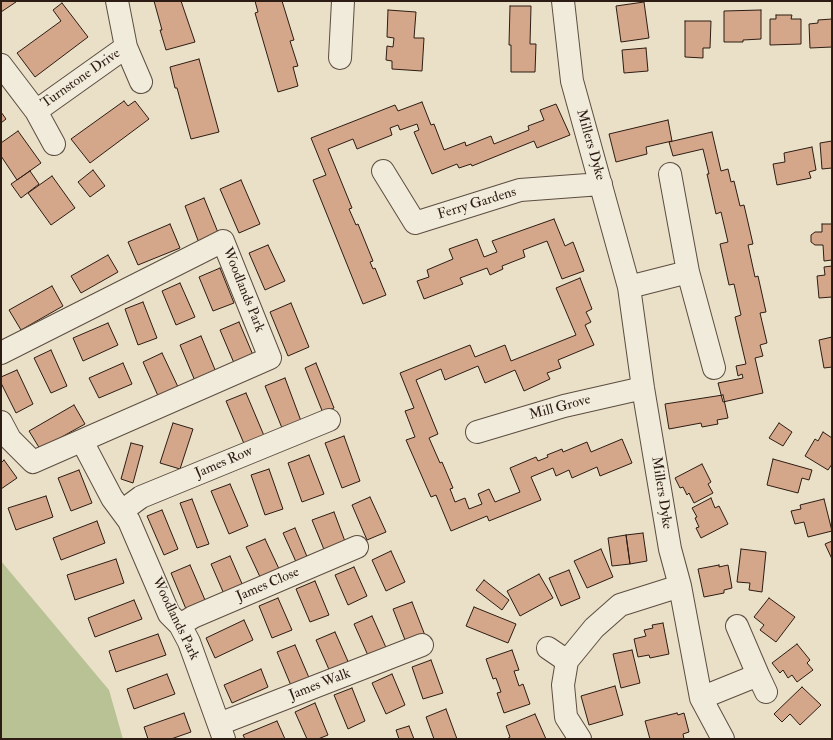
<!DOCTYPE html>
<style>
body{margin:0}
#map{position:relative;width:833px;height:740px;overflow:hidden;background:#e9e0c7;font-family:"IM FELL Double Pica",serif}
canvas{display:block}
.frame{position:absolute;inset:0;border:2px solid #2d1c13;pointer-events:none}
</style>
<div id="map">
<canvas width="833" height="740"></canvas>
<div class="frame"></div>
</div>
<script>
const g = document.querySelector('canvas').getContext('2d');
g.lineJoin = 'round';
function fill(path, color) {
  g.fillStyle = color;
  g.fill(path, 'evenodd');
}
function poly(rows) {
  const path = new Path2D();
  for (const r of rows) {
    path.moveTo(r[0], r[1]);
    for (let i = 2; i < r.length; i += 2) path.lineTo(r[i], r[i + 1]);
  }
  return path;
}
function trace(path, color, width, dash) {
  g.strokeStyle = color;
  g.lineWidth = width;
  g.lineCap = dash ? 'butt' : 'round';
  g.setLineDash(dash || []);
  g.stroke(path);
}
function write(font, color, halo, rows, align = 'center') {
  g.font = font + ' "IM FELL Double Pica",serif';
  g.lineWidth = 3;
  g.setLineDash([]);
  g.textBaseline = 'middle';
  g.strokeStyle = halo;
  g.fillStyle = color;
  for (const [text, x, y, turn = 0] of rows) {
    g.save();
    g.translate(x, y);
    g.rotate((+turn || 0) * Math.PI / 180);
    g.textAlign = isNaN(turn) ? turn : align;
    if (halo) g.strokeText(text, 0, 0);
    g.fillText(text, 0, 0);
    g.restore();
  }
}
fill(poly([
 [1,561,109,690,123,739,1,739]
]), '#b9c294');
const building = poly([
 [1,1,15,1,16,2,1,12,1,1],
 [154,1,181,1,195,42,166,50,160,30,162,30,154,1],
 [255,1,282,1,294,40,290,41,298,66,293,67,298,86,278,92,255,13,258,12,255,1],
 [644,2,649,38,621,42,616,6,644,2],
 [62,3,88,37,35,77,17,53,61,21,53,10,62,3],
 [510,6,531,6,530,44,536,44,535,72,511,72,511,45,509,45,510,6],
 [388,10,416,12,414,38,424,38,422,71,392,69,392,61,386,60,387,46,393,47,394,38,387,37,388,10],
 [761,10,761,39,743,40,743,42,724,42,724,11,761,10],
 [776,15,792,15,791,19,801,19,801,44,770,45,770,19,776,19,776,15],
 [832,19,832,47,810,48,809,24,818,23,818,20,832,19],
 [685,21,711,21,710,48,703,48,703,58,685,57,685,21],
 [646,48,648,71,624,73,622,50,646,48],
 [199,59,219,132,191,139,177,88,175,88,170,67,199,59],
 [124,101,128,106,135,101,149,119,90,163,71,139,124,101],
 [422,102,431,125,434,124,444,150,465,142,466,146,491,136,494,144,529,130,528,126,544,120,540,110,556,104,570,135,537,148,534,141,472,166,471,164,459,168,457,164,432,174,414,132,419,130,417,124,400,130,398,125,390,128,392,135,357,149,353,139,328,149,352,208,349,209,356,225,358,224,373,261,370,262,373,269,375,268,386,295,363,304,313,180,326,175,311,138,395,105,398,111,422,102],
 [1,112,6,119,1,123,1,112],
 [668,120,672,141,646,147,647,154,616,162,609,134,668,120],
 [18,131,41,163,17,180,1,156,1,143,18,131],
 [712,132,721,171,728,169,731,182,734,181,740,206,744,205,753,244,748,245,755,277,758,276,766,312,760,313,767,343,760,345,763,356,755,358,763,393,723,402,718,383,743,378,742,374,738,376,736,366,746,364,735,317,741,315,734,284,729,285,720,244,728,242,721,212,716,214,707,174,709,174,703,149,673,156,669,142,712,132],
 [832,141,832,168,822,169,820,143,832,141],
 [812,147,816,170,809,172,811,178,777,185,773,164,785,162,784,153,812,147],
 [93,170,105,186,90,197,78,182,93,170],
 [30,171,39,184,21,198,11,184,30,171],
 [52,176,75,208,51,225,28,193,52,176],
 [241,180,260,224,239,233,220,189,241,180],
 [204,198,219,235,199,243,185,206,204,198],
 [554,219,565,246,573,242,584,271,562,279,547,241,523,250,525,257,502,266,503,269,490,275,487,268,460,278,463,284,424,299,417,281,429,277,427,270,453,259,449,249,477,239,484,257,497,252,492,241,554,219],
 [170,224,180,248,138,265,128,242,170,224],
 [822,224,832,224,832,260,824,261,823,245,815,245,811,242,811,235,815,232,822,232,822,224],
 [268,245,285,281,265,290,249,253,268,245],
 [108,255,118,272,81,293,71,276,108,255],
 [832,266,832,297,819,298,817,276,825,275,824,267,832,266],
 [220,268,234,303,213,311,199,277,220,268],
 [580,278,592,309,586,312,591,322,585,325,594,345,558,360,561,368,547,373,550,379,524,391,515,370,485,383,478,366,445,380,441,369,416,380,438,434,429,438,440,463,442,462,453,488,450,489,455,502,465,498,469,509,482,504,478,494,489,489,495,502,520,492,510,468,536,457,538,461,548,457,547,455,562,449,563,452,587,442,591,452,622,439,632,463,600,476,597,467,572,478,569,470,556,476,553,468,531,477,541,500,489,521,487,516,451,531,436,495,431,497,406,440,415,437,405,411,414,408,400,373,470,345,475,357,505,345,511,361,576,335,556,288,580,278],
 [180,283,195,317,176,325,162,291,180,283],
 [52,286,63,306,21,330,9,310,52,286],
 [143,302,157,338,138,345,125,309,143,302],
 [291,303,309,347,288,356,270,312,291,303],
 [239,322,253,355,234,363,220,330,239,322],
 [108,323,118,345,83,361,73,338,108,323],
 [201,336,216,372,195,381,180,345,201,336],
 [832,337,832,367,824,368,819,340,832,337],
 [51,350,67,386,51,393,34,358,51,350],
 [162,353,179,389,159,398,143,362,162,353],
 [123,363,132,384,99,398,89,378,123,363],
 [316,363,334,408,323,413,305,368,316,363],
 [17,370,33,404,16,413,1,383,1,377,17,370],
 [285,378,301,421,282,428,265,386,285,378],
 [246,393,265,438,245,446,226,401,246,393],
 [723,395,728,418,717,420,718,424,702,427,701,423,669,429,665,404,723,395],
 [74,405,85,424,40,449,29,431,74,405],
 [173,423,193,429,180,469,160,463,173,423],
 [779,423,792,432,783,446,769,438,779,423],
 [823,432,832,438,832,464,828,470,805,456,815,439,818,441,823,432],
 [344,436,360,481,342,488,325,443,344,436],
 [131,443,143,446,133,483,121,479,131,443],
 [309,455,324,494,302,502,288,463,309,455],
 [773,459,812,470,809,480,802,478,798,493,767,485,773,459],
 [4,460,17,478,1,489,1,463,4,460],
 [702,464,711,482,708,484,713,493,694,503,689,493,687,495,683,487,680,488,675,478,702,464],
 [269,469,283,509,265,515,251,475,269,469],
 [79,470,92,503,71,511,58,478,79,470],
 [230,484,248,526,229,534,211,491,230,484],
 [46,496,53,517,16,530,8,508,46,496],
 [370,497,386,532,367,540,352,505,370,497],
 [711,498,715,508,719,506,728,524,701,538,696,528,699,527,695,518,697,517,692,508,711,498],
 [192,499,209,544,197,548,180,503,192,499],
 [824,499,832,531,808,537,804,522,795,524,791,511,801,509,800,505,824,499],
 [162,510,178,549,164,555,147,516,162,510],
 [334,512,346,544,325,552,312,520,334,512],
 [97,521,105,543,61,560,53,538,97,521],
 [295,528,308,559,297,564,283,533,295,528],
 [643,533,647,561,630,564,626,535,643,533],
 [626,535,630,564,612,566,608,538,626,535],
 [265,539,280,571,261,579,246,547,265,539],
 [832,541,832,559,825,544,832,541],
 [601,549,613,577,587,588,574,561,601,549],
 [741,549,766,552,762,592,749,590,750,583,737,582,741,549],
 [391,551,405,582,386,591,372,560,391,551],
 [230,556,243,586,224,594,211,564,230,556],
 [116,559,124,583,75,600,67,575,116,559],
 [190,565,205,600,186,609,171,573,190,565],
 [719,565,719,567,728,565,732,588,724,590,724,593,704,597,698,569,719,565],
 [354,567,367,596,348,605,335,575,354,567],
 [569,570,580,598,561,606,549,578,569,570],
 [539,574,553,598,520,616,507,591,539,574],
 [484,580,509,600,502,610,476,590,484,580],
 [315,581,329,615,310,622,296,589,315,581],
 [278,598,292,630,272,638,259,606,278,598],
 [769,598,795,617,776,642,760,630,764,625,754,617,769,598],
 [134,600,142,619,95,637,88,618,134,600],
 [412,602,426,638,407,645,393,609,412,602],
 [474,607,516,624,508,643,466,626,474,607],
 [372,616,388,652,370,660,354,624,372,616],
 [244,620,253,640,215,658,206,638,244,620],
 [663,623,669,654,650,658,649,655,638,657,634,639,646,636,644,630,653,628,652,625,663,623],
 [335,632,350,666,331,674,316,640,335,632],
 [158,634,166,655,116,672,109,651,158,634],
 [797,644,810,660,807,663,813,670,797,682,792,675,788,678,783,670,780,673,772,663,797,644],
 [295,645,310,680,292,688,277,652,295,645],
 [512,650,519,670,514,671,519,686,523,684,530,704,504,713,497,693,501,692,496,678,493,679,486,659,512,650],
 [632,650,640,683,621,688,613,654,632,650],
 [431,660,443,693,423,699,412,667,431,660],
 [261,669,268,687,232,703,224,685,261,669],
 [167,674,175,694,134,709,127,689,167,674],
 [392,674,405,705,386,714,372,683,392,674],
 [615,686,623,715,589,725,581,696,615,686],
 [802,687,821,705,800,725,790,714,782,722,774,714,802,687],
 [352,688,365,721,348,729,334,695,352,688],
 [315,703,328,735,318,739,307,739,295,712,315,703],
 [446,709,457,739,434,739,426,717,446,709],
 [184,713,191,732,171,739,148,739,144,727,184,713],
 [677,713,678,715,684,713,689,732,683,734,684,739,650,739,645,721,677,713],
 [535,714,546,739,507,739,510,737,506,726,535,714],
 [277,721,285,739,245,739,243,735,277,721],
 [409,726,414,739,399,739,396,730,409,726]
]);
fill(building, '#d4a68a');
trace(building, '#2d1c13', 1);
const minor = poly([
 [563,1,572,81,629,287,643,388,670,549,680,586,701,698,723,739],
 [126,47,141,82],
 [340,58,343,1],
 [1,65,36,111,126,47,117,1],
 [36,111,54,144],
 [383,171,415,223,520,190,601,184],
 [688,272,714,368],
 [629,287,688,272,670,174],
 [1,353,223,241,270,358,33,462,10,439,1,422],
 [477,432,564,406,643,388],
 [82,441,112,498,129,521,169,614,180,625,189,642,224,739],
 [122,511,141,497,329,420],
 [180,625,193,617,357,547],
 [548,648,567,661],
 [758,675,766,692],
 [701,698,758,675,737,626],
 [219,724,422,645],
 [580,739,566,717,563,685,567,661,594,628,620,605,680,586]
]);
trace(minor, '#5c4d40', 24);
trace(minor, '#f1ebdb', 22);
write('14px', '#2d1c13', '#f1ebdb', [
 ["Turnstone Drive",81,79,-35],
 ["Millers Dyke",590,145,74],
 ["Ferry Gardens",477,204,-17],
 ["Woodlands Park",243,290,68],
 ["Mill Grove",560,408,-15],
 ["James Row",224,463,-23],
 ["Millers Dyke",661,493,81],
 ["James Close",268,585,-23],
 ["Woodlands Park",175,619,64],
 ["James Walk",320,685,-21]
]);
</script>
